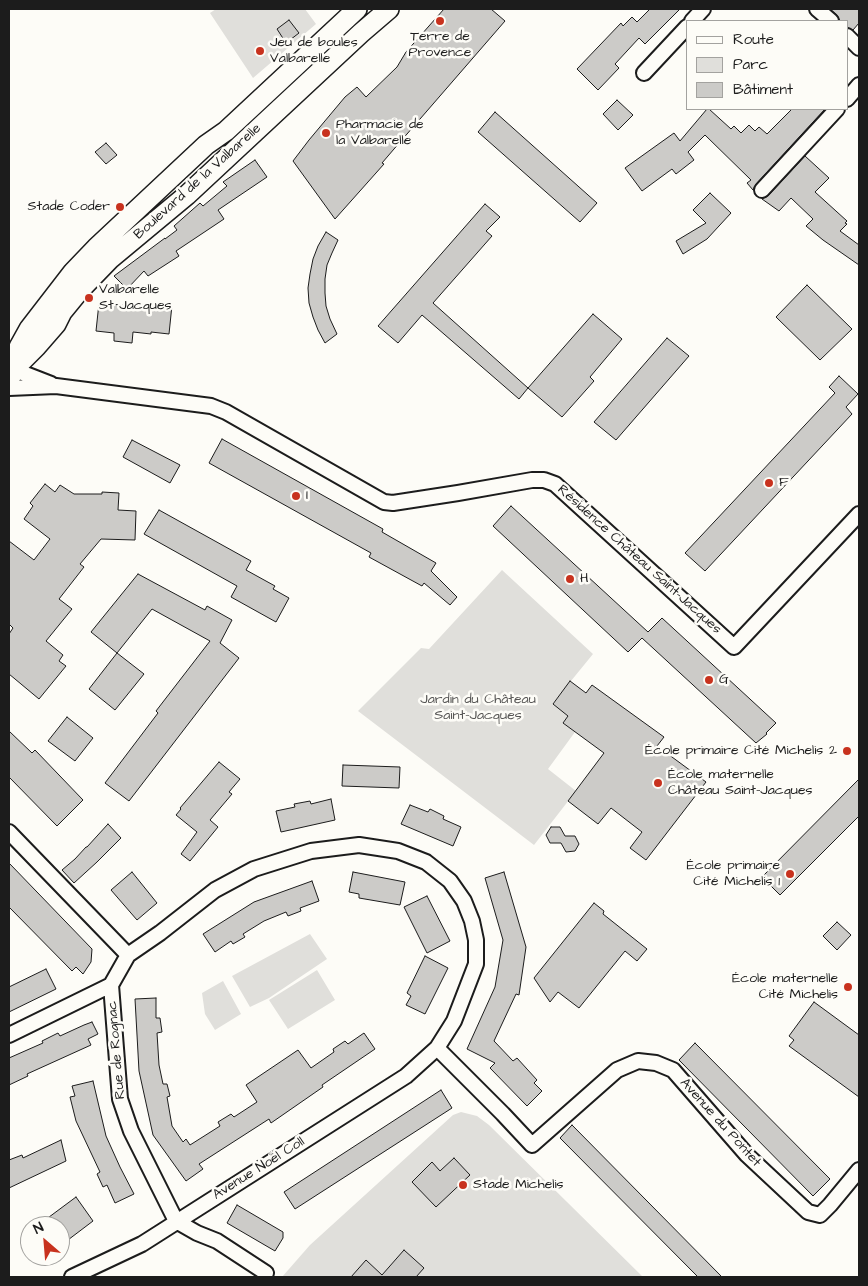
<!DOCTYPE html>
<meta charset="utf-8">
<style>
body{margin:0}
#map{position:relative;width:868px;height:1286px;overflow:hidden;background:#fdfcf7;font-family:"Architects Daughter",sans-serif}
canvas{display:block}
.frame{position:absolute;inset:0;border:10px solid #1c1c1c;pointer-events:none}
.legend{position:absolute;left:686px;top:20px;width:162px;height:90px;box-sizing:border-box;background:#fdfcf7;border:1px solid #a3a29f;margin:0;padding:6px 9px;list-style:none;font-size:15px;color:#1c1c1c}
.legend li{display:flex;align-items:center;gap:10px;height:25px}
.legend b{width:25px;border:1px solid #a3a29f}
.north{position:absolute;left:20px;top:1216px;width:50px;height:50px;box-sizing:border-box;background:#fdfcf7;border:1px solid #a3a29f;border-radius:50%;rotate:333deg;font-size:14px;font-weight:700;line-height:20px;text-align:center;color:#1c1c1c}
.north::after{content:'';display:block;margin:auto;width:18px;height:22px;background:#c8321e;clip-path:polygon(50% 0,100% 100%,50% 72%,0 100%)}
</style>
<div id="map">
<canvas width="868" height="1286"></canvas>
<div class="frame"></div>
<ul class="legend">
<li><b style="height:6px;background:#fdfcf7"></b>Route</li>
<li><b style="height:14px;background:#e0dfdb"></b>Parc</li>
<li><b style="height:14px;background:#cccbc8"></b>Bâtiment</li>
</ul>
<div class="north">N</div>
</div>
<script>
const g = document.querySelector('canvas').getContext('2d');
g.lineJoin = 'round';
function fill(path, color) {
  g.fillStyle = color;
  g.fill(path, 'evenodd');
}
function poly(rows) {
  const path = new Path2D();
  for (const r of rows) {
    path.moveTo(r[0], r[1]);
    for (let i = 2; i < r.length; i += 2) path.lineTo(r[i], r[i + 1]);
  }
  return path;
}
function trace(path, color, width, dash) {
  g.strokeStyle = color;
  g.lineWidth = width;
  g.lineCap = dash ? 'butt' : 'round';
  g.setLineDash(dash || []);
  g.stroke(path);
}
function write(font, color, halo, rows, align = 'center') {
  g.font = font + ' "Architects Daughter",sans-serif';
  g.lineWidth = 5;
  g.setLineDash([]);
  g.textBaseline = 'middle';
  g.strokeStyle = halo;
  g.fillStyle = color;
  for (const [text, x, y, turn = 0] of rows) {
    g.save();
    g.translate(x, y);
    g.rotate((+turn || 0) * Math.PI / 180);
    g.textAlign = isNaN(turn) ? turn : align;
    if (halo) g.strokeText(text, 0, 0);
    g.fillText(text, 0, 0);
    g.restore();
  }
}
fill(poly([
 [216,9,305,9,316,24,253,78,210,13],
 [502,570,593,654,553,703,568,716,563,723,575,732,548,769,576,791,534,845,358,711,421,648,429,649],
 [310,934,327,959,269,998,250,1007,232,976],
 [317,970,335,1000,288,1029,269,1000],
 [223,981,241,1014,215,1030,205,1014,202,993],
 [461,1112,477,1116,489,1125,643,1277,282,1277,310,1245,453,1115]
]), '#e0dfdb');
const building = poly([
 [444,9,491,9,505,21,394,149,382,163,384,164,335,219,293,161,309,140,345,97,357,87,366,97,397,67,406,52,444,9],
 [650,9,680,9,645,44,639,38,615,64,619,68,598,90,577,69,621,23,623,26,632,17,637,22,650,9],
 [830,9,859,9,859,23,853,30,847,27,847,21,840,21,837,15,830,9],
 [289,20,299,33,286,43,277,29,289,20],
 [617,100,633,115,618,130,603,114,617,100],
 [707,109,709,109,731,129,734,126,741,133,749,125,755,131,759,127,767,134,792,109,825,109,756,184,753,190,747,183,751,180,705,135,688,152,694,160,676,174,672,169,642,191,625,168,674,133,680,141,707,109],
 [495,112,597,203,580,222,478,132,495,112],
 [106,143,117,155,106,164,95,152,106,143],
 [805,156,829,178,815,192,847,221,845,223,847,224,840,231,859,245,859,265,823,240,806,226,813,219,791,198,779,211,762,199,768,196,805,156],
 [255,160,267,177,218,210,224,219,176,251,179,256,148,276,144,271,127,289,114,276,165,238,165,239,177,230,174,226,200,203,203,206,227,186,223,182,255,160],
 [710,193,731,213,707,239,683,254,676,241,706,223,693,210,710,193],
 [485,204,500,217,486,231,492,236,433,303,528,388,519,399,422,315,398,343,378,326,485,204],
 [326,232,338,240,332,253,327,265,325,279,325,293,326,306,330,319,337,334,325,343,318,330,313,317,309,303,308,288,310,274,313,259,318,246,326,232],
 [807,285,852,329,820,360,776,317,807,285],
 [99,303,154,308,154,303,172,305,169,334,151,332,151,334,133,332,132,343,114,341,114,333,96,331,99,303],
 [593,314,622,339,590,377,594,381,562,417,528,388,593,314],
 [667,338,689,356,616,440,594,422,667,338],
 [839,376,858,394,846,407,852,414,705,571,685,553,835,393,829,387,839,376],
 [222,439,383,529,382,532,436,563,431,571,457,597,450,605,424,583,422,586,369,557,371,553,209,463,222,439],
 [132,440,180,465,170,483,123,457,132,440],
 [45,484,55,492,60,485,74,494,102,494,102,492,119,493,118,510,136,511,135,540,101,539,80,564,84,567,59,599,72,609,46,641,63,655,59,661,66,666,39,699,9,674,9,634,13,628,9,624,9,541,34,560,50,539,24,519,33,506,30,503,45,484],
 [511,506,648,632,662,618,776,723,766,733,767,734,756,743,642,638,628,652,493,526,511,506],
 [159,510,251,561,246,570,275,586,273,589,289,598,276,622,231,597,237,586,144,534,159,510],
 [138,574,205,610,207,606,232,620,220,643,239,658,129,801,105,783,158,713,156,711,210,641,152,609,117,653,144,674,115,710,89,689,117,653,91,632,138,574],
 [570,681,586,693,592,685,664,737,657,746,706,782,646,860,630,848,642,832,611,808,598,824,568,801,604,753,563,723,568,716,553,704,570,681],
 [67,717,93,738,75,761,48,741,67,717],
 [9,731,32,753,35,750,83,800,57,826,9,777,9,731],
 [219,762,240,779,229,792,232,794,210,820,218,827,190,861,181,854,197,832,176,815,181,809,180,808,219,762],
 [343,765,400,767,399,788,342,786,343,765],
 [859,779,859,816,780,895,762,877,859,779],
 [331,799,335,820,281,832,276,811,295,807,294,804,310,801,311,804,331,799],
 [410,805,428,812,430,809,444,816,443,819,461,827,453,846,401,824,410,805],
 [108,824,121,838,97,862,74,883,62,870,75,859,86,847,87,847,108,824],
 [551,827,560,827,565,836,575,836,579,844,575,851,566,852,561,843,550,843,546,835,551,827],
 [9,863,92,949,91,962,83,974,76,967,72,971,9,907,9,863],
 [132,872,157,903,137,920,111,890,132,872],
 [353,872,405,882,400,905,359,898,359,894,349,892,353,872],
 [504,872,526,947,519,995,516,994,494,1041,513,1061,517,1058,537,1080,534,1083,542,1091,527,1106,490,1068,495,1063,467,1049,495,987,503,940,485,878,504,872],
 [312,881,319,901,300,908,301,911,288,916,286,912,264,921,243,934,245,937,233,944,231,941,215,952,203,934,254,902,312,881],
 [427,896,450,941,427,953,404,907,427,896],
 [594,903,604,911,603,914,647,949,637,961,625,951,579,1008,558,992,550,1002,534,978,594,903],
 [837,922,851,935,837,950,823,936,837,922],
 [425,956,448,968,425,1014,406,1005,411,996,407,993,425,956],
 [46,969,56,989,9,1012,9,987,46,969],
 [156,998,156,1018,160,1018,162,1032,157,1033,159,1065,163,1084,167,1084,170,1096,167,1097,172,1126,183,1142,186,1139,190,1145,220,1126,218,1122,231,1114,234,1117,257,1102,246,1085,298,1050,311,1068,334,1052,333,1049,345,1041,348,1044,364,1033,375,1049,322,1085,323,1087,271,1123,269,1119,199,1164,203,1169,186,1181,153,1135,139,1071,135,999,156,998],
 [814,1002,859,1035,859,1097,789,1046,794,1040,789,1036,814,1002],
 [92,1022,98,1034,88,1039,91,1045,27,1074,28,1076,9,1085,9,1058,43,1043,42,1041,58,1033,60,1036,84,1025,92,1022],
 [695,1043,830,1179,813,1196,679,1060,695,1043],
 [93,1081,106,1136,120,1167,134,1194,115,1203,107,1185,103,1187,97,1174,100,1172,76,1121,70,1097,75,1096,72,1086,93,1081],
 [441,1090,452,1108,295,1209,284,1192,441,1090],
 [572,1125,722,1277,698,1277,560,1138,572,1125],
 [61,1140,66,1161,9,1188,9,1160,22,1155,23,1158,61,1140],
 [454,1158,470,1175,436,1207,412,1182,432,1162,440,1171,454,1158],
 [76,1197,93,1221,60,1246,60,1226,37,1226,76,1197],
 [237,1205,283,1232,283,1238,275,1251,227,1223,237,1205],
 [404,1250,424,1268,416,1277,351,1277,366,1260,382,1275,404,1250]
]);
fill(building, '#cccbc8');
trace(building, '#1c1c1c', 1);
const street = poly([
 [817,9,831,21],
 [692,21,703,9],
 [847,36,859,48],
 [644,73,687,27],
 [847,99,859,85],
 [762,190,837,109],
 [15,370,51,384],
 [9,388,56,386,211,406,226,412,384,502,393,503,458,493,532,480,544,480,555,484,734,647,859,514],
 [9,832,128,955],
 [111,985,120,1099,131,1131,176,1221,197,1233,217,1241,266,1273],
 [9,1035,111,985,128,955,160,933,215,890,254,869,311,851,359,845,398,851,426,862,450,881,464,901,472,921,476,940,476,964,454,1021,437,1048,406,1076,142,1244,72,1277],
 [437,1048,503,1114,532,1145,617,1070,638,1061,656,1063,673,1070,747,1155,808,1212,820,1215,830,1205,859,1170]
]);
const secondary = poly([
 [18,365,19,347,29,329,73,272,96,248,206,145,226,131,357,9],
 [9,379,18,365,36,347,56,324,62,312,80,290,110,259,187,195,361,33,389,9]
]);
trace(street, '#1c1c1c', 18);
trace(secondary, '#1c1c1c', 22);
trace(street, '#fdfcf7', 14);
trace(secondary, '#fdfcf7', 19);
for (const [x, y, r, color] of [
 [440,21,5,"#c8321e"],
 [260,51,5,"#c8321e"],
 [326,133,5,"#c8321e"],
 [120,207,5,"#c8321e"],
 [89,298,5,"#c8321e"],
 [769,483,5,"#c8321e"],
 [296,496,5,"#c8321e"],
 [570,579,5,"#c8321e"],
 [709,680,5,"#c8321e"],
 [847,751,5,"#c8321e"],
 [658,783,5,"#c8321e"],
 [790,874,5,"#c8321e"],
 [848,987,5,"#c8321e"],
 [463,1185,5,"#c8321e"]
]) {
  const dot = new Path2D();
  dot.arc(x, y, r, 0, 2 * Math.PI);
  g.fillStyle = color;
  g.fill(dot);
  trace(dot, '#fdfcf7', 2);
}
write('14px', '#1c1c1c', '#fdfcf7', [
 ["Terre de",440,37,"center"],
 ["Provence",440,53,"center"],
 ["Jeu de boules",270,43],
 ["Valbarelle",270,59],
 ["Pharmacie de",336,125],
 ["la Valbarelle",336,141],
 ["Stade Coder",110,207,"right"],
 ["Valbarelle",99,290],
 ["St Jacques",99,306],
 ["F",779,483],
 ["I",306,496],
 ["H",580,579],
 ["G",719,680],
 ["École primaire Cité Michelis 2",837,751,"right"],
 ["École maternelle",668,775],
 ["Château Saint-Jacques",668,791],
 ["École primaire",780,866,"right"],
 ["Cité Michelis 1",780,882,"right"],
 ["École maternelle",838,979,"right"],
 ["Cité Michelis",838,995,"right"],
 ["Stade Michelis",473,1185]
], 'left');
write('14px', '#1c1c1c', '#fdfcf7', [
 ["Boulevard de la Valbarelle",198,182,-42],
 ["Résidence Château Saint-Jacques",639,560,42],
 ["Rue de Rognac",117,1050,-95],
 ["Avenue du Pontet",720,1123,48],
 ["Avenue Noël Coll",259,1169,-32]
]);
write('14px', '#575655', '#fdfcf7', [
 ["Jardin du Château",478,700],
 ["Saint-Jacques",478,716]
]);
</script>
